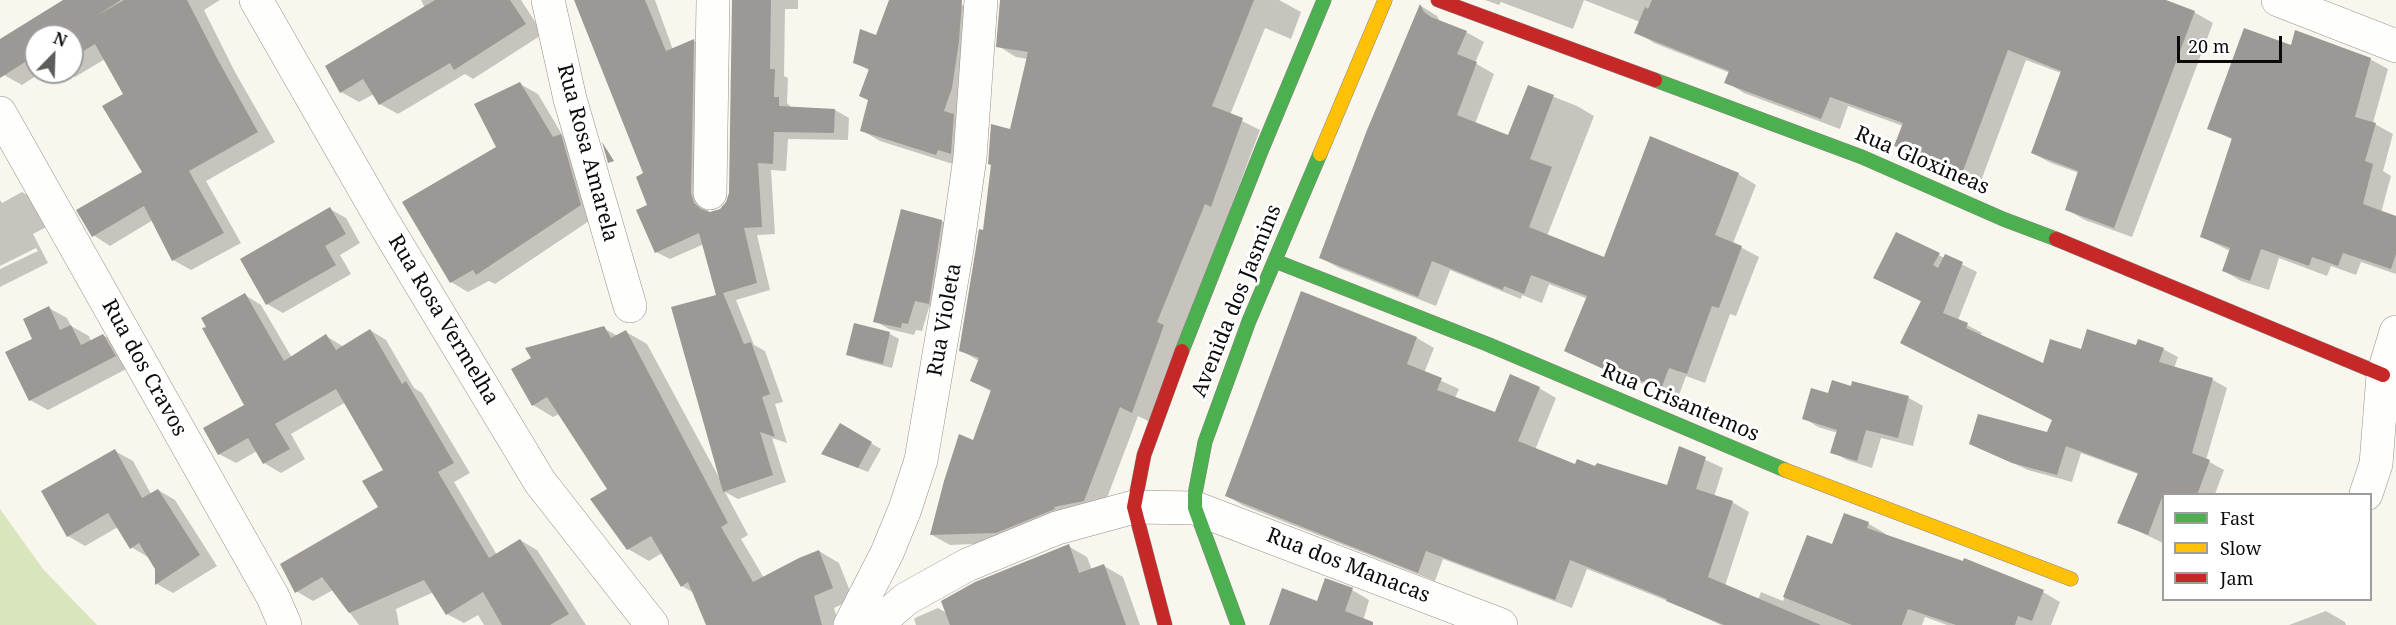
<!DOCTYPE html>
<style>
body{margin:0}
#map{position:relative;width:2396px;height:625px;overflow:hidden;background:#f9f6ee;font-family:"Noto Serif",serif}
canvas{display:block}
.legend{position:absolute;left:2162px;top:493px;width:210px;height:108px;box-sizing:border-box;background:#fff;border:2px solid #9d9d9d;margin:0;padding:8px 10px;list-style:none;font-size:18px;color:#0b0b0b}
.legend li{display:flex;align-items:center;gap:12px;height:30px}
.legend b{width:30px;border:2px solid #9d9d9d}
.north{position:absolute;left:24px;top:24px;width:60px;height:60px;box-sizing:border-box;background:#fff;border:2px solid #9d9d9d;border-radius:50%;rotate:23deg;font-size:16px;font-weight:700;line-height:24px;text-align:center;color:#0b0b0b}
.north::after{content:'';display:block;margin:auto;width:21px;height:27px;background:#5e5d5a;clip-path:polygon(50% 0,100% 100%,50% 72%,0 100%)}
.scale{position:absolute;left:2177px;top:36px;width:105px;height:27px;box-sizing:border-box;border:3px solid #0b0b0b;border-top:0;padding-left:8px;font-size:18px;line-height:21px;white-space:nowrap;color:#0b0b0b;-webkit-text-stroke:4px #fff;paint-order:stroke}
</style>
<div id="map">
<canvas width="2396" height="625"></canvas>
<ul class="legend">
<li><b style="height:8px;background:#4caf50"></b>Fast</li>
<li><b style="height:8px;background:#ffc107"></b>Slow</li>
<li><b style="height:8px;background:#c62828"></b>Jam</li>
</ul>
<div class="north">N</div>
<div class="scale">20 m</div>
</div>
<script>
const g = document.querySelector('canvas').getContext('2d');
g.lineJoin = 'round';
function fill(path, color) {
  g.fillStyle = color;
  g.fill(path, 'evenodd');
}
function poly(rows) {
  const path = new Path2D();
  for (const r of rows) {
    path.moveTo(r[0], r[1]);
    for (let i = 2; i < r.length; i += 2) path.lineTo(r[i], r[i + 1]);
  }
  return path;
}
function trace(path, color, width, dash) {
  g.strokeStyle = color;
  g.lineWidth = width;
  g.lineCap = dash ? 'butt' : 'round';
  g.setLineDash(dash || []);
  g.stroke(path);
}
function write(font, color, halo, rows, align = 'center') {
  g.font = font + ' "Noto Serif",serif';
  g.lineWidth = 6;
  g.setLineDash([]);
  g.textBaseline = 'middle';
  g.strokeStyle = halo;
  g.fillStyle = color;
  for (const [text, x, y, turn = 0] of rows) {
    g.save();
    g.translate(x, y);
    g.rotate((+turn || 0) * Math.PI / 180);
    g.textAlign = isNaN(turn) ? turn : align;
    if (halo) g.strokeText(text, 0, 0);
    g.fillText(text, 0, 0);
    g.restore();
  }
}
fill(poly([
 [0,509,43,569,97,625,0,625]
]), '#d8e5bd');
fill(poly([
 [66,0,220,0,204,10,235,72,275,142,206,181,241,243,191,270,173,260,153,220,110,246,93,235,144,173,125,95,105,59,75,77,67,72,72,72,72,36,36,36,36,72,42,72,22,85,4,75,0,67,0,41],
 [421,0,521,0,543,34,473,79,465,74,398,114,380,104,374,94,359,102,341,92,425,8],
 [575,0,655,0,673,50,694,41,707,48,705,202,709,213,719,211,727,204,730,194,733,0,798,0,798,9,785,9,784,76,788,78,787,103,792,108,835,110,849,118,848,140,788,139,786,171,771,170,775,234,757,235,770,290,736,300,754,345,765,351,783,402,775,404,787,443,772,438,786,482,738,499,725,492,748,535,741,539,764,578,819,551,839,563,853,599,834,608,839,625,708,625,694,593,682,586,662,553,649,561,628,549,609,490,559,414,553,417,533,405,603,328,618,336,626,332,647,344,722,483,718,296,704,244,670,259,656,252,645,174],
 [891,0,952,0,981,14,956,165,880,141,861,130,869,101,870,71,855,62,877,37],
 [1003,0,1279,0,1301,12,1291,39,1265,28,1230,115,1260,130,1150,422,1138,416,1102,511,1015,542,950,545,932,535,974,442,992,392,972,381,979,361,960,350,984,232,993,165,1011,131,1028,59,1016,57,998,46],
 [1485,0,2161,0,2194,12,2213,23,2132,237,2085,220,2066,209,2079,173,2051,163,2032,153,2061,73,2026,60,1981,181,1914,156,1896,146,1903,126,1848,106,1840,129,1744,93,1726,82,1730,73,1654,43,1636,32,1640,22,1584,0,1573,29,1501,2,1499,5],
 [1421,6,1437,16,1441,23,1466,32,1484,42,1475,63,1494,74,1475,124,1509,137,1529,87,1577,106,1594,116,1547,236,1604,258,1738,174,1756,185,1733,243,1759,257,1736,316,1730,314,1705,383,1686,376,1678,398,1631,379,1630,382,1566,350,1588,299,1549,284,1542,303,1522,295,1521,299,1450,270,1436,306,1339,268,1321,258],
 [2291,47,2370,59,2388,69,2373,123,2393,134,2383,171,2391,176,2381,213,2396,218,2396,274,2361,262,2356,275,2331,266,2327,276,2279,258,2269,290,2241,281,2224,271,2230,251,2202,237,2233,140,2209,128],
 [520,84,538,94,564,138,598,215,495,284,489,281,468,292,451,282],
 [22,192,41,203,52,224,33,234,48,263,0,287,0,269,38,251,36,248,0,266,0,200,2,203],
 [330,209,346,218,360,243,340,255,351,274,283,313,267,304],
 [942,221,956,229,942,311,929,307,922,331,916,330,914,335,889,329,875,321],
 [1939,255,1944,258,1945,256,1977,272,1958,320,1982,333,1980,336,2044,365,2082,351,2137,347,2163,349,2178,357,2174,368,2213,380,2227,388,2206,460,2224,470,2215,494,2164,494,2163,543,2119,522,2138,474,2081,453,2072,482,2028,470,1971,444,2048,434,2053,420,1922,302,1875,278],
 [1302,293,1417,338,1434,348,1424,373,1459,389,1455,398,1496,414,1539,388,1556,398,1535,450,1576,466,1596,467,1668,487,1680,448,1723,468,1714,497,1732,502,1749,512,1725,586,1758,600,1761,592,1783,601,1808,537,1833,546,1845,515,1869,524,1886,534,1885,536,2043,592,2060,602,2051,625,1947,625,1925,617,1922,625,1721,625,1675,604,1587,569,1572,608,1443,559,1435,581,1244,506,1227,496],
 [245,295,261,305,292,358,326,336,344,347,370,330,386,340,414,388,422,393,470,473,454,482,497,555,520,540,537,550,586,625,484,625,478,615,464,623,447,614,434,592,396,609,399,625,359,625,333,590,313,601,296,591,380,507,385,470,346,402,291,434,305,459,281,473,264,463,257,451,236,463,219,454,246,405],
 [49,308,67,318,71,326,89,336,91,341,103,335,121,346,132,366,48,410,30,400,33,340],
 [890,334,899,339,892,368,858,359,848,354],
 [1854,383,1909,398,1923,406,1913,446,1881,438,1872,468,1847,460,1832,452,1838,433,1818,427,1804,418,1829,395,1852,388],
 [840,425,881,449,868,472,823,454],
 [115,451,133,461,151,494,158,490,175,500,217,566,173,593,157,584,157,568,148,557,131,547,118,527,85,546,68,536],
 [1068,546,1087,557,1092,570,1104,566,1123,577,1140,625,1011,625],
 [1352,590,1369,600,1362,625,1270,625,1317,603],
 [938,608,957,619,959,625,916,625,914,619,917,617],
 [2326,611,2345,622,2346,625,2289,625]
]), '#0003');
fill(poly([
 [63,0,121,0,96,16,124,0,187,0,218,60,258,132,189,171,224,233,172,261,144,206,92,237,76,210,142,172,102,106,123,94,95,44,72,58,72,31,65,36,36,36,36,55,0,78,0,39],
 [435,0,510,0,526,24,454,70,450,63,379,105,363,79,340,93,325,66],
 [574,0,645,0,666,51,694,39,691,193,694,203,701,209,710,212,720,209,726,202,729,193,732,0,771,0,770,69,775,69,774,97,779,97,779,106,835,109,834,133,774,132,773,164,758,163,762,227,744,228,757,283,723,293,744,344,751,342,770,394,762,397,775,437,760,432,773,475,723,492,671,307,716,295,699,233,655,253,636,210,647,205,636,177,643,173],
 [889,0,962,0,959,41,952,88,944,111,954,114,951,154,938,150,936,155,860,131,868,100,859,96,869,69,853,63,860,29,876,35],
 [1000,0,1254,0,1212,106,1243,118,1211,207,1205,204,1157,322,1164,325,1132,413,1120,407,1084,501,1054,507,1055,509,996,533,930,535,944,481,959,434,973,440,991,390,970,381,979,358,959,351,979,229,983,230,991,165,988,164,991,124,1010,129,1028,52,996,47],
 [1652,0,2166,0,2195,11,2114,228,2065,210,2078,171,2031,153,2061,71,2008,50,1963,171,1894,146,1903,123,1830,97,1821,119,1724,83,1729,71,1634,33,1645,7,1648,9],
 [1420,4,1424,12,1431,17,1467,31,1457,54,1477,62,1457,115,1508,135,1528,85,1554,95,1530,159,1552,167,1529,227,1604,257,1650,136,1739,173,1715,235,1742,246,1719,308,1712,306,1687,374,1669,368,1661,389,1614,370,1612,373,1564,351,1587,296,1531,275,1524,294,1504,286,1503,290,1432,261,1418,297,1319,258,1367,130],
 [2244,28,2291,45,2295,30,2371,58,2355,117,2376,123,2365,161,2373,164,2363,204,2396,216,2396,254,2391,269,2343,253,2338,266,2312,257,2309,266,2261,249,2250,281,2222,271,2230,248,2200,237,2232,138,2207,129],
 [520,82,553,137,561,134,581,205,476,275,473,270,450,283,402,202,496,147,474,104],
 [602,142,614,161,608,163],
 [330,207,346,234,325,246,336,265,266,305,240,259],
 [901,209,942,220,929,304,915,301,908,324,902,323,901,328,873,322],
 [1896,232,1940,253,1933,265,1938,268,1945,254,1963,262,1943,313,1968,323,1966,328,2043,363,2050,339,2081,349,2087,329,2136,345,2138,339,2164,348,2159,362,2213,378,2192,453,2210,460,2197,495,2163,495,2148,535,2117,523,2138,473,2066,446,2057,475,2012,463,1969,444,1978,414,2047,432,2052,420,1900,343,1921,301,1873,278],
 [1301,291,1417,337,1407,364,1442,378,1437,390,1495,412,1510,374,1540,387,1518,441,1575,464,1577,459,1595,466,1597,463,1667,485,1679,446,1706,457,1696,489,1733,501,1708,577,1821,625,1724,625,1666,601,1667,599,1570,560,1555,600,1426,551,1418,573,1225,496],
 [245,293,284,361,326,334,336,350,370,329,402,384,406,381,454,463,438,472,489,558,520,539,569,614,550,625,502,625,483,592,446,615,424,580,349,613,322,577,295,593,280,564,378,507,362,481,383,470,336,389,275,424,290,449,263,464,248,438,218,455,203,428,244,405,202,328,206,327,201,318],
 [49,306,60,330,71,325,81,345,103,334,116,356,29,401,5,352,32,339,23,319],
 [854,323,890,332,883,364,846,355],
 [604,326,611,338,626,330,728,523,721,527,753,582,799,558,819,550,833,588,814,596,822,625,706,625,688,582,681,587,651,536,627,550,590,499,607,489,547,397,532,406,511,369,531,358,525,348],
 [1832,380,1851,386,1852,381,1909,396,1898,438,1866,430,1857,461,1830,453,1837,430,1802,419,1811,388,1828,393],
 [840,423,872,442,858,468,821,454],
 [115,449,142,498,158,489,200,555,155,585,155,569,139,543,130,549,108,513,67,537,41,491],
 [1844,513,1869,522,1867,528,1963,561,1964,558,2044,590,2032,621,2018,616,2015,625,1956,625,1908,609,1902,625,1852,625,1783,597,1807,535,1832,544],
 [1069,544,1079,573,1104,564,1126,625,950,625,941,601,975,582],
 [1325,578,1353,588,1345,611,1373,622,1373,625,1269,625,1282,588,1317,601]
]), '#9c9895');
const street = poly([
 [256,0,381,218,540,482,652,625],
 [548,0,570,99,630,306],
 [2278,0,2396,46],
 [0,113,273,597,285,625],
 [710,193,713,0],
 [2366,494,2376,464,2383,375,2396,332],
 [850,625,887,553,905,509,921,460,957,249,970,157,981,0],
 [876,625,906,599,967,565,1057,528,1134,507,1195,508,1501,625]
]);
const fast = poly([
 [1655,80,1862,157,2003,219,2056,239],
 [1275,261,1487,344,1785,470],
 [1182,351,1262,149,1324,0],
 [1238,625,1195,508,1195,494,1205,442,1249,321,1320,154]
]);
const slow = poly([
 [1320,154,1385,0],
 [1785,470,2071,579]
]);
const jam = poly([
 [1438,0,1655,80],
 [2056,239,2383,375],
 [1165,625,1134,507,1144,455,1182,351]
]);
trace(street, '#92918d', 34);
trace(fast, '#898784', 15);
trace(slow, '#898784', 15);
trace(jam, '#898784', 15);
trace(street, '#fefefc', 33);
trace(fast, '#4caf50', 14);
trace(slow, '#ffc107', 14);
trace(jam, '#c62828', 14);
write('21px', '#0b0b0b', '#fff', [
 ["Rua Rosa Amarela",587,153,75],
 ["Rua Gloxineas",1922,161,23],
 ["Avenida dos Jasmins",1237,301,-68],
 ["Rua Rosa Vermelha",443,320,59],
 ["Rua Violeta",945,320,-80],
 ["Rua dos Cravos",144,368,61],
 ["Rua Crisantemos",1680,403,23],
 ["Rua dos Manacas",1348,566,21]
]);
</script>
